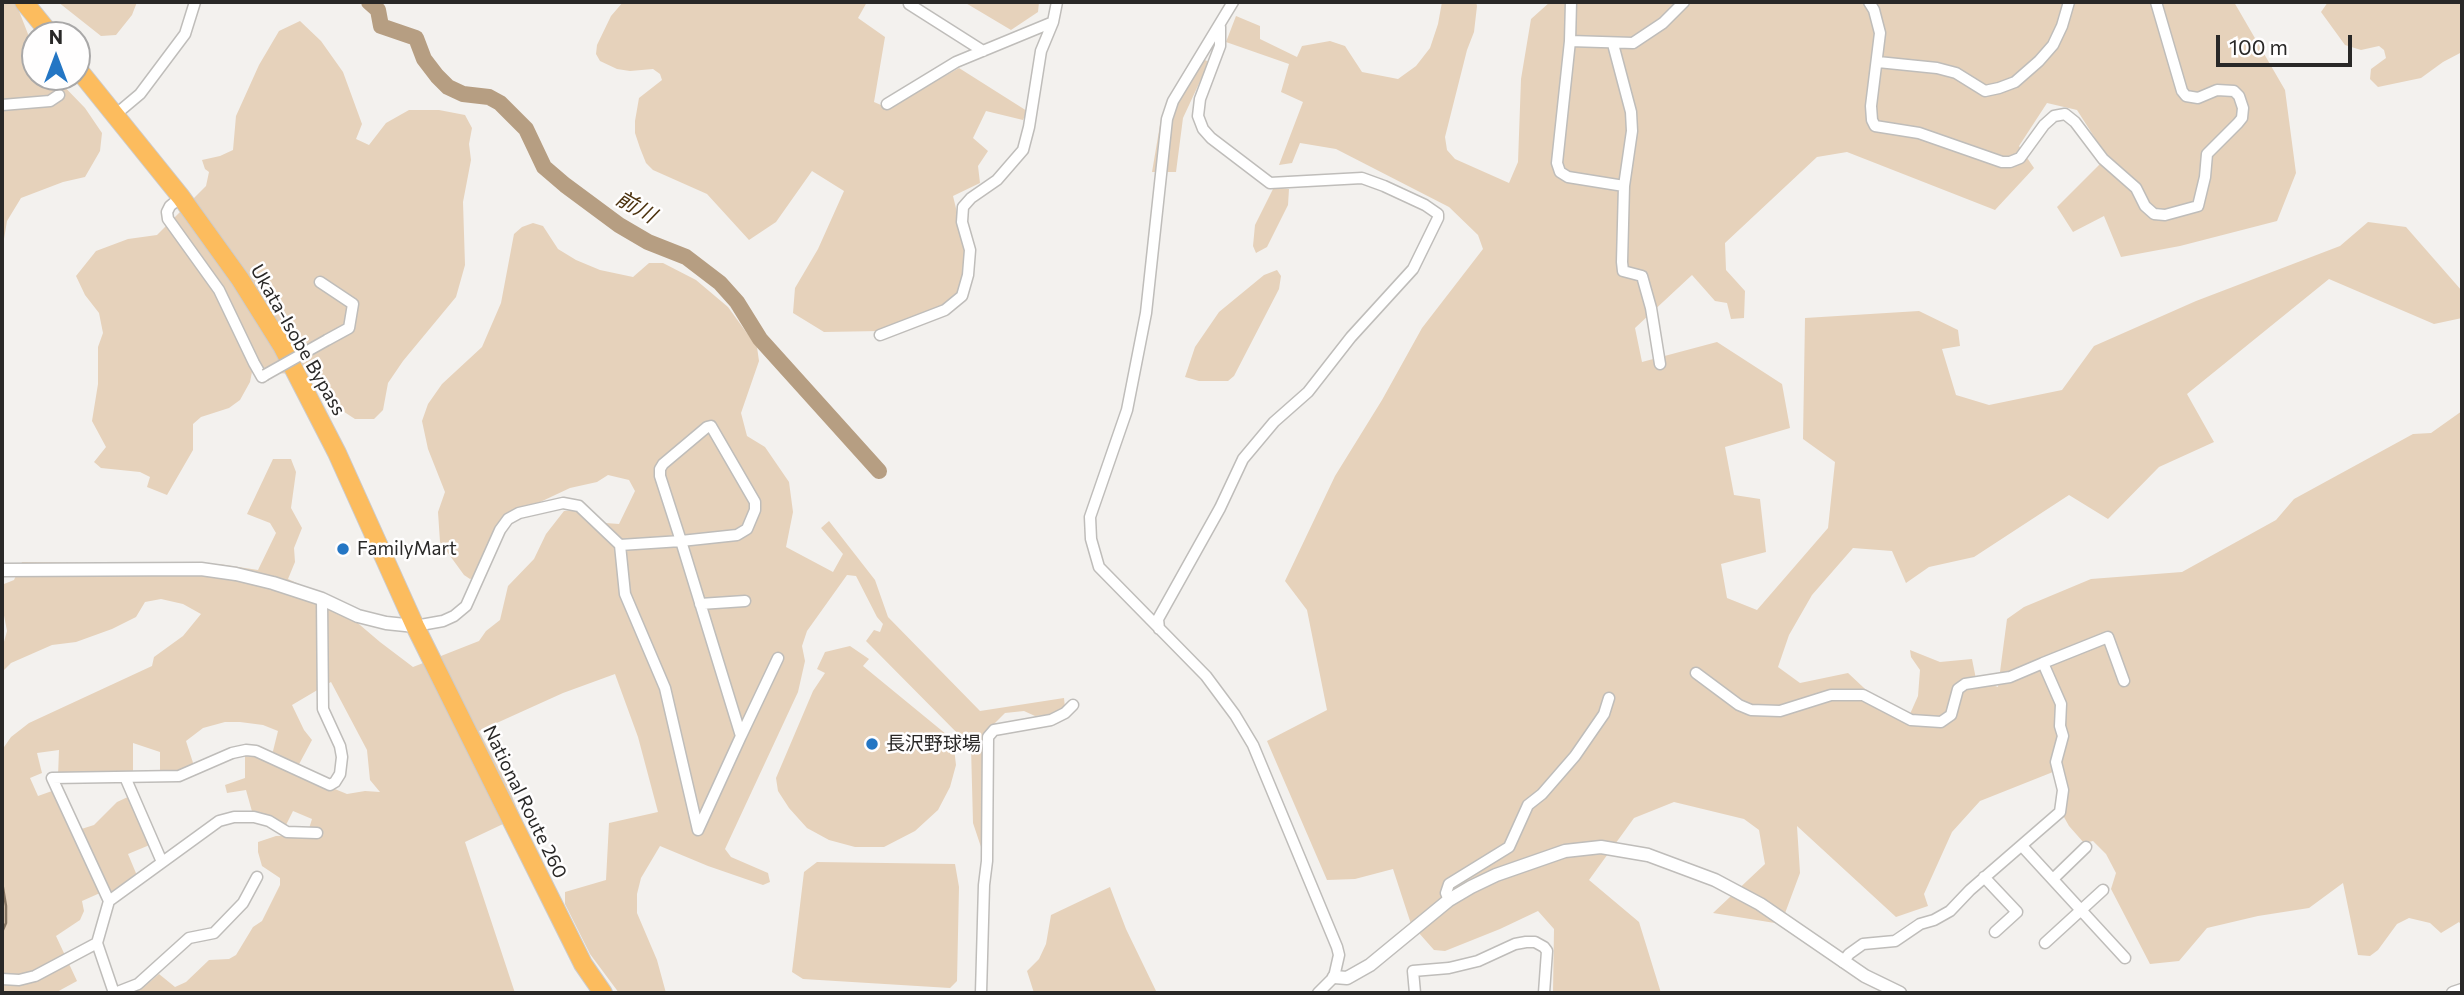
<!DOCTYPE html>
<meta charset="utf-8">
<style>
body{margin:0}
#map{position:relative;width:2464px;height:995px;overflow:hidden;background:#f3f1ee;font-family:Commissioner,sans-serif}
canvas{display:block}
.frame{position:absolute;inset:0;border:4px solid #292827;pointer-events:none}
.north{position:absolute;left:21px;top:21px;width:70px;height:70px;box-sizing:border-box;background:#fffefe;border:2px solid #a9a8a8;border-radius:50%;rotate:0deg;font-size:19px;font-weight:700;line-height:28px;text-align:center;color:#292827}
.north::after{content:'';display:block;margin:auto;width:24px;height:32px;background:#2476c4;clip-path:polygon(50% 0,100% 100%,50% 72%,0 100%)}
.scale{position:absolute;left:2216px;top:35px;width:136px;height:32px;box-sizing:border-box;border:4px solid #292827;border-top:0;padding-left:9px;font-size:21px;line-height:24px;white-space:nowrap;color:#292827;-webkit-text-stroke:5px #fffefe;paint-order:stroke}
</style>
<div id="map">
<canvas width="2464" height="995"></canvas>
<div class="frame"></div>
<div class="north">N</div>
<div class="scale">100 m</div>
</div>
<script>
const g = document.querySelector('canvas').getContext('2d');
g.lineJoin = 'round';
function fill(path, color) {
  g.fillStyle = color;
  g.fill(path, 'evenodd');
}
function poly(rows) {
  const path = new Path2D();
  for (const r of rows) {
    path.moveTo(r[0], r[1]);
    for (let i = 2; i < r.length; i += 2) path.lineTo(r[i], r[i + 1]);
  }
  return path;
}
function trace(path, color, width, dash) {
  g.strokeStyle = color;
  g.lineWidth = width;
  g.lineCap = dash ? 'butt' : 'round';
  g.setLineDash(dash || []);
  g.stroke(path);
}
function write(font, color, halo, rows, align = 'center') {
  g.font = font + ' Commissioner,"Noto Sans JP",sans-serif';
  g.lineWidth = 5;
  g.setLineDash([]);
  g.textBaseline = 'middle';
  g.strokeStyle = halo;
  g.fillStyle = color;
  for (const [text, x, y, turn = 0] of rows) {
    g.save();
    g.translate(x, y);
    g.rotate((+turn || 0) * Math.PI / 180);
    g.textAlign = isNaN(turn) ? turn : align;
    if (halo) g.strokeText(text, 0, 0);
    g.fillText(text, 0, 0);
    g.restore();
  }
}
fill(poly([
 [2,2,28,2,19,11,35,52,35,77,55,77,85,108,102,133,100,151,85,177,63,182,21,198,7,221,2,251],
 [58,2,137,2,132,15,116,35,101,36],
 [623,2,867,2,858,18,885,37,874,102,888,108,959,68,1027,111,1023,120,986,111,973,138,988,151,978,166,980,183,953,196,966,249,965,276,959,295,944,308,880,331,824,332,793,313,795,288,818,249,844,191,812,171,776,222,749,240,707,194,653,170,646,163,640,148,635,133,635,121,639,98,662,80,660,74,653,69,630,71,617,69,600,61,596,54,597,45,611,16],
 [964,2,1039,2,1038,12,1011,30],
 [1442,2,1476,2,1477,6,1474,32,1467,50,1445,137,1447,150,1455,159,1509,183,1518,162,1521,79,1531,19,1550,2,2234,2,2285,90,2296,173,2277,221,2180,246,2121,257,2104,216,2073,232,2057,207,2107,157,2077,110,2047,103,2019,146,2034,168,1995,210,1847,152,1817,157,1725,243,1726,270,1745,291,1744,318,1731,319,1727,303,1715,301,1692,275,1635,328,1642,362,1717,342,1782,384,1790,428,1725,447,1734,495,1760,499,1766,552,1721,564,1727,598,1757,610,1828,528,1835,462,1803,439,1805,318,1919,311,1958,330,1960,346,1942,349,1956,395,1989,405,2062,390,2094,346,2196,301,2340,246,2368,222,2406,227,2462,291,2462,318,2434,324,2329,279,2187,394,2214,442,2159,467,2108,519,2069,495,1974,557,1929,567,1906,583,1892,551,1853,548,1812,595,1789,635,1778,667,1800,683,1848,673,1894,716,1906,723,1918,696,1920,670,1911,657,1910,650,1940,662,1972,659,1976,679,1998,687,2007,619,2024,607,2091,579,2182,572,2276,520,2294,499,2413,434,2431,433,2462,411,2462,926,2459,922,2441,933,2430,923,2409,918,2397,924,2378,950,2370,956,2358,955,2343,883,2309,908,2258,916,2207,928,2179,961,2150,964,2111,889,2116,873,2106,854,2093,841,2084,843,2069,826,2060,810,2058,770,1980,801,1952,832,1924,894,1928,906,1896,917,1797,826,1800,873,1781,924,1713,913,1765,864,1759,830,1744,819,1674,802,1634,818,1589,880,1639,922,1661,993,1553,993,1554,929,1538,911,1500,929,1445,951,1434,950,1411,924,1393,869,1355,879,1327,880,1267,741,1327,710,1307,610,1285,581,1335,476,1382,400,1422,328,1483,249,1478,235,1449,207,1336,149,1300,143,1292,163,1279,165,1303,102,1281,92,1289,64,1226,42,1236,16,1260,26,1260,39,1297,57,1302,46,1330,41,1345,46,1362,72,1398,79,1416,66,1430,48,1438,24],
 [2328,2,2462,2,2462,52,2443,62,2421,78,2378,87,2370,79,2371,69,2386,58,2384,50,2379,46,2361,50,2345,45,2321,12],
 [300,21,321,41,343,72,362,124,356,139,369,145,386,123,409,110,439,110,465,115,472,128,469,144,471,160,463,202,465,265,456,297,403,361,388,383,383,410,374,419,355,419,335,406,318,375,252,372,250,382,240,400,229,408,201,417,193,424,193,450,167,495,147,487,150,477,140,472,101,468,94,462,106,447,92,421,98,384,98,347,103,333,99,313,85,295,76,276,96,251,128,239,157,235,206,186,209,172,205,169,202,160,220,156,233,150,236,116,259,65,279,31],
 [1195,55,1209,62,1183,118,1176,172,1152,172,1161,119],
 [1274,187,1289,189,1288,205,1267,247,1256,253,1253,246,1255,225],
 [533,223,543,226,558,249,576,260,600,270,633,277,649,263,663,263,696,280,728,307,757,347,759,361,741,413,747,436,765,447,789,482,793,512,786,547,833,572,843,554,821,528,829,521,875,580,888,617,980,711,1064,698,1065,708,1055,714,1035,716,1024,711,1005,713,986,732,983,853,973,823,971,747,866,641,874,630,880,632,883,624,877,617,856,576,847,575,807,631,802,646,805,661,798,692,725,849,731,857,768,873,770,882,763,885,708,866,660,846,641,878,637,894,637,913,657,960,666,993,619,993,590,954,565,904,565,892,606,880,609,823,658,812,638,737,615,674,563,693,479,731,508,786,520,816,465,842,515,993,122,993,146,985,159,974,175,987,186,982,209,960,229,959,236,955,253,927,262,921,280,885,280,878,262,866,258,852,258,842,276,836,307,835,312,819,293,811,285,827,253,815,246,790,227,793,225,785,245,778,245,756,257,757,347,794,365,791,380,792,370,780,367,750,331,682,292,705,304,730,312,740,297,768,272,755,278,731,263,725,240,722,225,722,203,728,186,741,195,769,160,775,160,752,133,743,133,775,58,776,59,750,37,753,42,773,30,778,38,796,52,791,72,832,94,825,117,802,130,796,152,844,128,854,138,878,113,897,109,889,82,901,84,911,80,920,56,936,77,981,55,993,2,993,2,750,11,737,29,723,152,666,154,657,183,636,201,614,183,604,161,599,145,602,136,617,112,629,76,642,52,645,11,663,2,672,2,649,7,631,2,605,4,584,14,580,22,562,219,564,258,570,276,533,270,523,247,514,273,459,291,459,296,472,291,508,302,528,294,548,295,562,288,579,326,596,380,642,413,667,479,641,486,631,500,620,508,586,534,559,546,534,564,511,578,510,592,522,619,524,635,491,629,480,608,475,597,482,570,488,504,519,479,576,470,579,464,575,440,542,438,512,445,492,428,449,422,421,428,404,442,384,482,347,501,303,514,234,522,227],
 [1277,270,1281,276,1279,289,1234,376,1228,381,1199,381,1185,377,1195,347,1219,312,1264,275],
 [850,646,869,659,863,666,952,739,954,748,956,765,950,787,938,810,915,831,884,847,855,847,829,840,807,828,789,808,778,791,776,778,813,691,825,673,817,669,825,652],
 [817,862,955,864,959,887,957,981,950,988,803,979,792,972,804,872],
 [1110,887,1126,929,1157,993,1034,993,1027,971,1039,959,1046,944,1051,915]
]), '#e6d2bb');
trace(poly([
 [2,882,6,906,6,923,2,932]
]), '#8c7b67', 2.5);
trace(poly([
 [369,2,378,10,381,26,416,38,424,59,437,76,448,87,463,94,489,97,500,103,526,129,544,167,565,185,619,225,648,242,686,257,720,283,737,302,760,339,879,471]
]), '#b69e82', 16);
const minor = poly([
 [1233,2,1173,101,1167,119,1146,313,1127,410,1090,517,1091,539,1099,567,1206,676,1235,715,1253,745,1337,947,1339,955,1334,977,1318,993],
 [1571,2,1570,41,1557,163,1560,172,1568,177,1624,186],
 [1869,2,1874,10,1880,33,1871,106,1872,120,1875,126,1919,133,2002,162,2010,162,2020,158,2044,125,2054,116,2065,114,2075,122,2103,159,2136,188,2145,206,2154,214,2165,215,2198,206,2205,177,2207,154,2238,123,2242,118,2243,108,2239,96,2234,91,2217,90,2198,98,2186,96,2182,91,2156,2],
 [909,4,983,51],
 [1570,41,1633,43,1663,23,1684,2],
 [1613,44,1631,112,1632,131,1624,186,1622,262,1623,271,1642,276,1651,308,1660,364],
 [1878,62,1937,68,1956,73,1985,91,1999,88,2015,82,2039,61,2053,45,2062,26,2069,2],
 [887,104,956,62,1053,22],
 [2,105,50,101,59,95],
 [115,115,140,94,185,34,195,2],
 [181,197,170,206,167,212,168,219,219,290,254,363,262,377,265,375],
 [320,282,353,304,349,328,327,340],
 [880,335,945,310,962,296,968,275,970,250,962,222,963,207,971,198,997,180,1023,150,1029,127,1041,51,1053,22,1057,2],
 [620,545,681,541,737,535,747,529,755,510,755,502,711,426,707,427,663,464,660,469,660,476,681,541,741,736,698,830],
 [700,604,745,601],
 [415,626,443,621,454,616,466,606,500,530,508,519,519,513,563,503,579,506,620,545,625,594,665,688,698,830],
 [1159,629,1158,619,1220,508,1243,459,1274,422,1308,392,1351,337,1413,269,1438,218,1438,214,1425,205,1384,186,1362,178,1270,183,1211,138,1203,129,1198,116,1200,99,1220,46,1220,27],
 [2043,663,2108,637,2124,681],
 [1696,673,1739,705,1751,710,1780,711,1831,695,1863,695,1911,720,1941,722,1951,715,1958,689,1965,684,2010,677,2043,663,2061,704,2060,726,2063,736,2056,762,2063,790,2060,812,1970,890,1950,911,1934,920,1920,924,1895,941,1863,944,1849,954,1843,962],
 [741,736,778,658],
 [125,777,162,862],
 [2022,846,2125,958],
 [1984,877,2017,912,1995,932],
 [2053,879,2086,847],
 [1449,900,1446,893,1449,884,1509,847,1528,805,1542,794,1575,756,1604,714,1609,698],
 [109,901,219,821,234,817,254,817,269,821,287,832,317,833],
 [97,943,114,993],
 [2045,943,2103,890],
 [2,979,19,980,35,976,97,943,109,901,52,778,179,776,232,753,246,750,256,751,330,785,335,782,340,774,342,757,340,746,323,709,322,599],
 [115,993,138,984,189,938,214,933,243,903,257,877],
 [981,993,984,885,987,861,988,737,994,730,1000,729,1051,720,1065,713,1073,705],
 [1415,993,1413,971,1449,968,1478,961,1515,944,1526,942,1535,942,1544,947,1547,951,1544,993]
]);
const tertiary = poly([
 [2,570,201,569,236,574,273,583,322,599,358,616,386,623,415,626],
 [1334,977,1347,978,1370,965,1449,900,1471,887,1496,875,1565,851,1601,847,1648,855,1715,880,1760,904,1865,976,1900,993],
 [2453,993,2462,990]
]);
const trunk = poly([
 [24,2,51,35],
 [77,68,181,197,240,279,282,346,337,453,415,626,583,964,603,993]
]);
trace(minor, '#bfbdba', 13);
trace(tertiary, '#bfbdba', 15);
trace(trunk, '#cccbcb', 20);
trace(minor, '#fff', 10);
trace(tertiary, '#fff', 12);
trace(trunk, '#fcbc5e', 18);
const minorBridge = poly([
 [265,375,327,340]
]);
trace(minorBridge, '#bfbdba', 13, []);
trace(minorBridge, '#fff', 10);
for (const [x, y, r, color] of [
 [343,549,7,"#2476c4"],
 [872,744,7,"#2476c4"]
]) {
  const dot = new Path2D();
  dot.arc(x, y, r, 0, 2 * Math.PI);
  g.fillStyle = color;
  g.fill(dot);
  trace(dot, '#fffefe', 2.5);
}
write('19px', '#292827', '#fffefe', [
 ["Ukata-Isobe Bypass",298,340,60],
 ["National Route 260",525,802,64]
]);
write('19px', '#292827', '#fffefe', [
 ["FamilyMart",357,549],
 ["長沢野球場",886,744]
], 'left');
write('italic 21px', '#4b310d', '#fffefe', [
 ["前川",636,207,30]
]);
</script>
